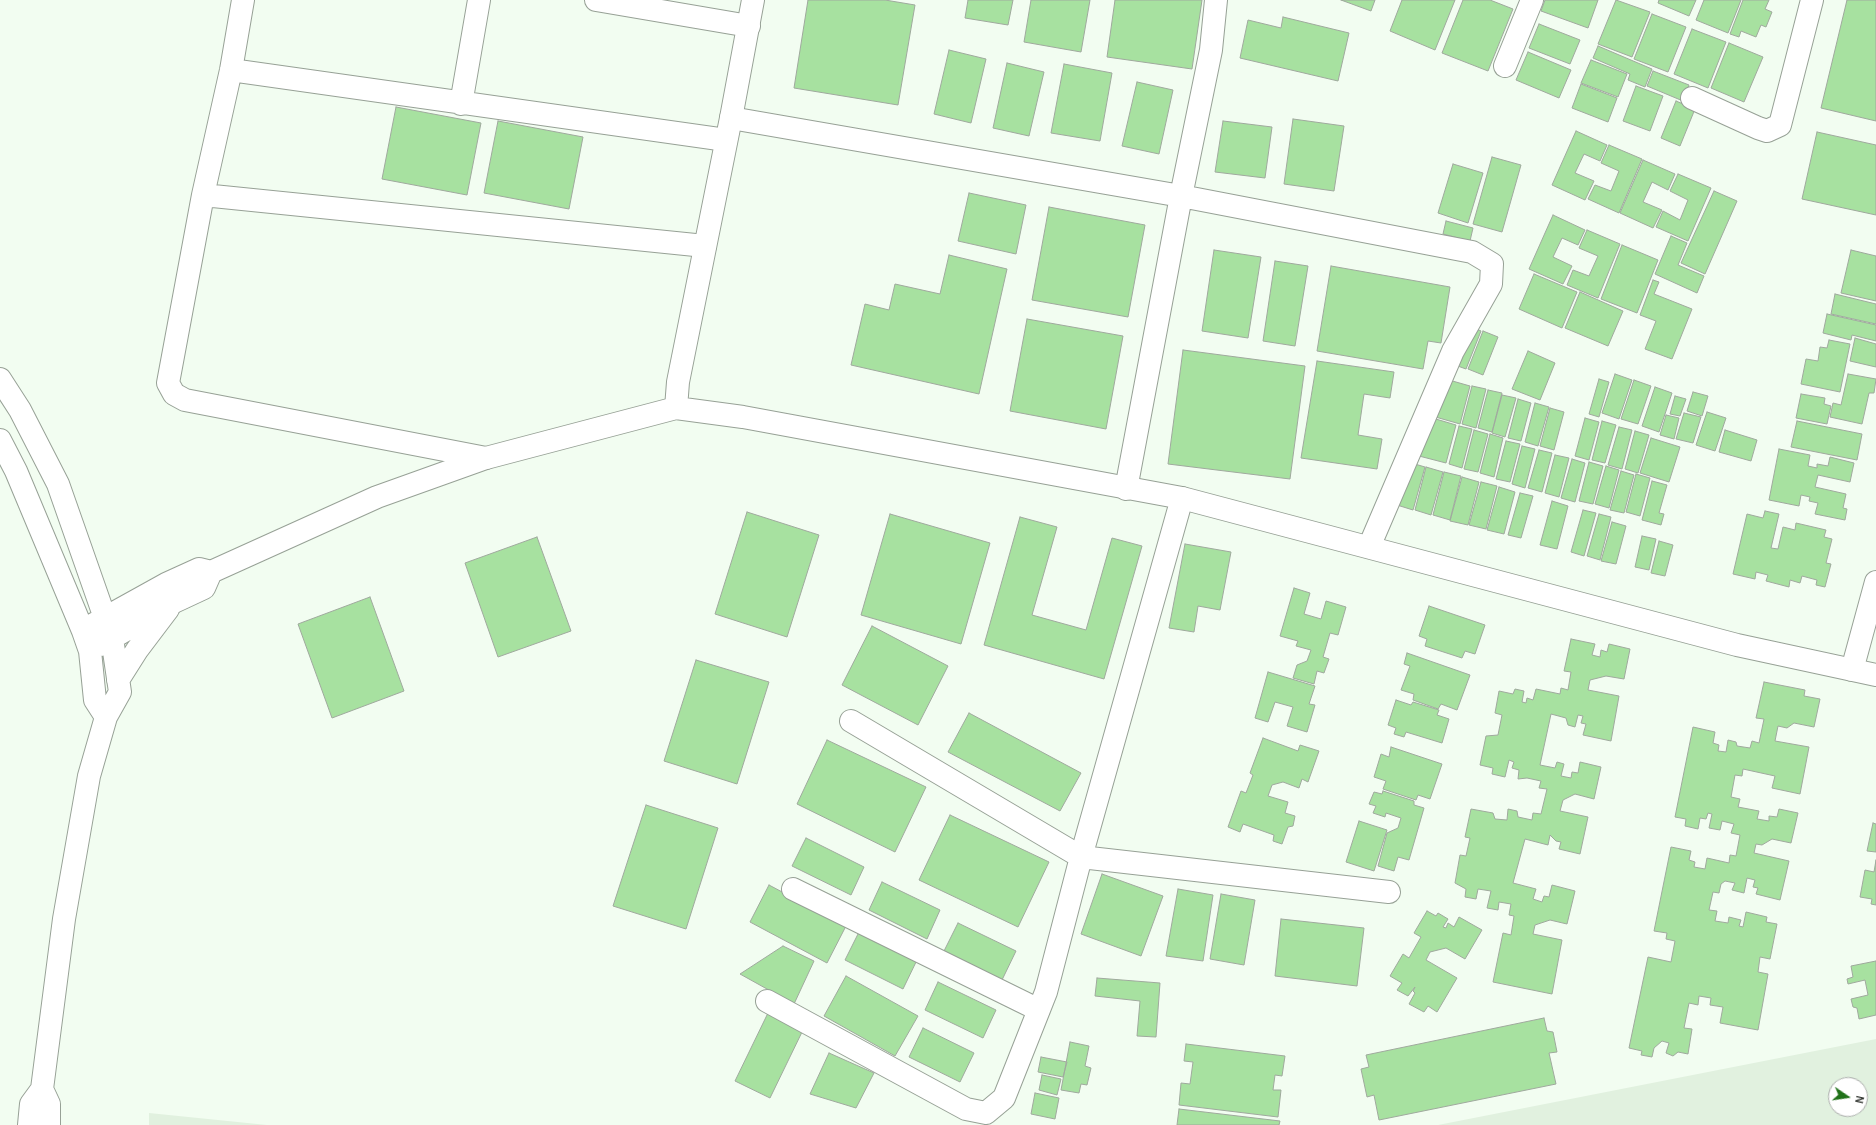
<!DOCTYPE html>
<style>
body{margin:0}
#map{position:relative;width:1876px;height:1125px;overflow:hidden;background:#f2fdf1;font-family:Karla,sans-serif}
canvas{display:block}
.north{position:absolute;left:1828px;top:1077px;width:40px;height:40px;box-sizing:border-box;background:#fff;border:1px solid #acaeac;border-radius:50%;rotate:103deg;font-size:11px;font-weight:700;line-height:16px;text-align:center;color:#30342f}
.north::after{content:'';display:block;margin:auto;width:14px;height:18px;background:#207119;clip-path:polygon(50% 0,100% 100%,50% 72%,0 100%)}
</style>
<div id="map">
<canvas width="1876" height="1125"></canvas>
<div class="north">N</div>
</div>
<script>
const g = document.querySelector('canvas').getContext('2d');
g.lineJoin = 'round';
function fill(path, color) {
  g.fillStyle = color;
  g.fill(path, 'evenodd');
}
function poly(rows) {
  const path = new Path2D();
  for (const r of rows) {
    path.moveTo(r[0], r[1]);
    for (let i = 2; i < r.length; i += 2) path.lineTo(r[i], r[i + 1]);
  }
  return path;
}
function trace(path, color, width, dash) {
  g.strokeStyle = color;
  g.lineWidth = width;
  g.lineCap = dash ? 'butt' : 'round';
  g.setLineDash(dash || []);
  g.stroke(path);
}
fill(poly([
 [1876,1039,1876,1125,1438,1125],
 [1836,1085,1860,1085,1860,1109,1836,1109],
 [149,1113,267,1125,149,1125]
]), '#e1f1df');
const building = poly([
 [808,0,885,0,915,5,898,105,794,88,808,0],
 [968,0,1013,0,1008,25,965,18,968,0],
 [1031,0,1090,0,1081,52,1024,42,1031,0],
 [1115,0,1202,0,1192,69,1107,57,1115,0],
 [1341,0,1375,0,1371,11,1341,0],
 [1402,0,1455,0,1435,50,1390,31,1402,0],
 [1463,0,1490,0,1513,9,1488,71,1442,53,1463,0],
 [1545,0,1598,0,1588,28,1541,11,1545,0],
 [1616,0,1650,12,1632,57,1598,44,1616,0],
 [1659,0,1696,0,1689,16,1658,3,1659,0],
 [1704,0,1741,0,1728,33,1696,20,1704,0],
 [1743,0,1769,0,1765,9,1772,12,1766,27,1761,25,1756,37,1741,31,1739,37,1730,34,1743,0],
 [1847,0,1876,0,1876,121,1821,108,1847,0],
 [1652,14,1686,27,1668,72,1634,59,1652,14],
 [1283,17,1349,33,1338,81,1240,58,1248,20,1281,28,1283,17],
 [1539,24,1580,40,1570,64,1529,48,1539,24],
 [1692,29,1726,42,1708,88,1674,74,1692,29],
 [1729,43,1763,57,1744,102,1711,88,1729,43],
 [1598,46,1652,69,1645,87,1628,80,1630,74,1593,58,1598,46],
 [949,50,986,59,971,123,934,114,949,50],
 [1528,52,1571,70,1559,98,1516,80,1528,52],
 [1591,60,1627,74,1618,97,1581,83,1591,60],
 [1007,63,1044,72,1029,136,993,128,1007,63],
 [1064,64,1112,73,1100,141,1051,133,1064,64],
 [1653,71,1689,85,1683,101,1647,86,1653,71],
 [1137,82,1173,90,1159,154,1122,146,1137,82],
 [1581,84,1617,98,1608,122,1572,108,1581,84],
 [1636,86,1663,96,1650,131,1623,121,1636,86],
 [1676,101,1695,109,1680,146,1661,138,1676,101],
 [396,107,481,123,467,195,382,179,396,107],
 [1293,119,1344,126,1334,191,1284,184,1293,119],
 [498,121,583,137,569,209,484,193,498,121],
 [1223,121,1272,127,1265,178,1215,172,1223,121],
 [1576,131,1607,145,1600,161,1584,154,1575,173,1594,181,1585,200,1552,185,1576,131],
 [1817,132,1876,145,1876,215,1802,199,1817,132],
 [1609,145,1642,159,1619,213,1588,199,1595,185,1611,191,1619,171,1601,163,1609,145],
 [1492,157,1521,165,1502,232,1473,224,1492,157],
 [1643,160,1675,174,1668,190,1652,182,1643,202,1662,210,1653,228,1620,213,1643,160],
 [1453,164,1483,173,1468,223,1438,213,1453,164],
 [1678,174,1711,188,1688,241,1656,227,1663,211,1680,220,1688,200,1670,191,1678,174],
 [1714,191,1737,201,1705,274,1681,263,1714,191],
 [969,193,1026,205,1016,254,958,241,969,193],
 [1049,207,1145,225,1128,317,1032,300,1049,207],
 [1553,215,1585,230,1578,245,1562,238,1553,257,1572,266,1563,284,1529,269,1553,215],
 [1446,221,1473,228,1470,241,1443,234,1446,221],
 [1587,230,1620,244,1598,298,1567,285,1573,270,1589,276,1598,256,1579,248,1587,230],
 [1671,236,1687,243,1678,265,1704,276,1697,293,1655,274,1671,236],
 [1622,245,1658,260,1637,313,1601,299,1622,245],
 [1214,250,1261,257,1248,338,1202,331,1214,250],
 [1851,250,1876,256,1876,301,1841,293,1851,250],
 [949,255,1007,269,979,394,851,365,865,304,889,310,895,284,940,294,949,255],
 [1275,261,1308,266,1295,346,1263,341,1275,261],
 [1331,266,1450,287,1441,343,1428,341,1423,369,1317,351,1331,266],
 [1534,274,1577,292,1562,328,1519,309,1534,274],
 [1653,280,1659,282,1654,294,1692,309,1672,359,1645,349,1656,321,1640,315,1653,280],
 [1580,292,1623,311,1608,346,1565,328,1580,292],
 [1835,294,1876,304,1876,324,1831,314,1835,294],
 [1827,314,1876,325,1876,341,1852,335,1851,340,1823,333,1827,314],
 [1027,319,1123,336,1106,429,1010,411,1027,319],
 [1470,326,1481,331,1466,369,1455,365,1470,326],
 [1483,331,1498,337,1483,375,1468,369,1483,331],
 [1855,338,1876,344,1876,367,1850,361,1855,338],
 [1829,340,1850,344,1840,392,1801,384,1806,359,1818,361,1820,347,1827,348,1829,340],
 [1183,350,1305,366,1290,479,1168,464,1183,350],
 [1528,351,1555,363,1540,400,1512,389,1528,351],
 [1317,361,1394,372,1390,398,1364,394,1358,435,1382,439,1377,469,1301,458,1317,361],
 [1615,374,1632,380,1619,419,1602,413,1615,374],
 [1848,374,1876,379,1874,393,1869,393,1862,424,1830,417,1833,403,1841,405,1848,374],
 [1442,378,1470,386,1460,424,1432,416,1442,378],
 [1599,379,1609,382,1599,417,1589,414,1599,379],
 [1634,380,1651,386,1638,424,1621,419,1634,380],
 [1472,386,1486,389,1476,428,1462,424,1472,386],
 [1655,387,1672,393,1659,432,1642,426,1655,387],
 [1488,390,1502,393,1492,432,1478,428,1488,390],
 [1693,392,1708,396,1702,416,1687,411,1693,392],
 [1801,394,1825,398,1824,404,1831,406,1827,424,1796,418,1801,394],
 [1502,395,1516,398,1505,437,1492,433,1502,395],
 [1675,396,1686,399,1680,416,1670,414,1675,396],
 [1518,399,1531,403,1521,441,1508,438,1518,399],
 [1535,403,1549,407,1538,446,1525,442,1535,403],
 [1550,408,1564,412,1554,450,1540,446,1550,408],
 [1707,412,1726,418,1715,451,1696,445,1707,412],
 [1684,413,1701,417,1693,443,1676,439,1684,413],
 [1666,415,1679,418,1674,439,1660,435,1666,415],
 [1429,417,1456,425,1446,463,1419,456,1429,417],
 [1585,418,1599,422,1589,460,1575,456,1585,418],
 [1602,421,1616,425,1605,463,1592,460,1602,421],
 [1797,421,1862,434,1857,460,1791,447,1797,421],
 [1459,426,1472,429,1462,468,1449,464,1459,426],
 [1619,427,1632,430,1622,469,1608,465,1619,427],
 [1474,430,1488,434,1478,472,1464,469,1474,430],
 [1725,430,1757,440,1751,461,1719,452,1725,430],
 [1635,431,1649,435,1638,473,1625,469,1635,431],
 [1490,434,1503,438,1494,477,1480,473,1490,434],
 [1651,438,1680,447,1669,482,1640,473,1651,438],
 [1506,441,1520,444,1510,482,1496,479,1506,441],
 [1522,446,1535,449,1525,488,1512,484,1522,446],
 [1779,449,1810,455,1808,466,1817,468,1817,464,1828,466,1830,457,1854,463,1850,482,1818,475,1815,487,1846,494,1843,508,1847,509,1845,520,1815,514,1818,503,1809,501,1810,497,1801,495,1799,506,1769,500,1779,449],
 [1539,450,1552,453,1542,492,1528,488,1539,450],
 [1555,455,1569,458,1559,497,1545,493,1555,455],
 [1572,459,1585,463,1575,502,1561,498,1572,459],
 [1408,462,1425,467,1413,510,1397,505,1408,462],
 [1589,462,1603,466,1593,504,1579,501,1589,462],
 [1606,466,1619,470,1609,508,1595,504,1606,466],
 [1426,467,1443,472,1431,515,1415,510,1426,467],
 [1621,471,1634,475,1624,513,1610,510,1621,471],
 [1444,472,1461,476,1450,520,1433,515,1444,472],
 [1636,474,1650,478,1640,516,1626,512,1636,474],
 [1462,477,1479,482,1468,525,1450,521,1462,477],
 [1652,481,1667,485,1659,513,1664,514,1661,525,1642,520,1652,481],
 [1481,482,1497,486,1486,529,1469,525,1481,482],
 [1499,487,1515,492,1504,534,1487,530,1499,487],
 [1520,493,1533,496,1521,538,1508,535,1520,493],
 [1552,501,1568,506,1557,549,1540,545,1552,501],
 [1583,510,1596,513,1584,556,1571,552,1583,510],
 [1765,511,1779,514,1771,548,1778,549,1783,527,1795,530,1796,523,1826,530,1824,537,1832,539,1826,563,1831,564,1825,587,1816,585,1817,580,1802,576,1800,583,1790,580,1789,587,1766,581,1768,575,1756,572,1755,579,1733,574,1747,514,1763,518,1765,511],
 [747,512,819,535,787,637,715,614,747,512],
 [890,514,990,543,961,644,861,615,890,514],
 [1599,514,1611,517,1600,560,1587,556,1599,514],
 [1020,517,1057,527,1032,615,1086,630,1112,538,1142,546,1104,679,984,645,1020,517],
 [1612,522,1626,526,1616,564,1601,561,1612,522],
 [1642,536,1656,539,1649,570,1635,567,1642,536],
 [537,537,571,631,498,657,465,563,537,537],
 [1659,541,1673,545,1665,576,1651,573,1659,541],
 [1185,544,1231,552,1220,610,1198,606,1194,632,1169,628,1185,544],
 [1294,588,1310,593,1304,614,1321,619,1326,601,1346,607,1338,635,1330,633,1323,657,1329,659,1324,673,1317,671,1314,684,1293,678,1297,665,1307,661,1311,650,1296,646,1298,641,1280,636,1294,588],
 [370,597,404,691,332,718,298,624,370,597],
 [1429,606,1485,625,1475,654,1465,651,1462,658,1425,646,1427,639,1419,636,1429,606],
 [872,626,948,666,918,725,842,685,872,626],
 [1571,639,1595,644,1592,655,1600,657,1601,650,1607,652,1609,644,1630,649,1624,679,1606,676,1590,680,1588,690,1619,696,1611,741,1583,735,1586,724,1581,723,1583,716,1578,715,1575,727,1568,725,1566,718,1551,714,1540,765,1555,768,1557,762,1564,764,1561,776,1571,778,1572,772,1578,773,1580,762,1601,767,1594,799,1575,794,1563,800,1560,811,1588,817,1580,854,1559,849,1561,842,1556,841,1550,835,1548,845,1525,839,1513,883,1536,889,1533,899,1542,902,1544,896,1549,897,1552,885,1575,891,1567,924,1550,920,1535,925,1533,934,1562,940,1552,994,1493,982,1503,933,1511,935,1514,916,1509,915,1511,904,1499,902,1498,910,1487,908,1491,891,1478,889,1476,899,1465,897,1466,889,1455,883,1460,855,1466,856,1470,838,1465,837,1471,809,1493,813,1495,819,1507,820,1508,809,1517,811,1518,817,1532,820,1533,813,1541,814,1547,789,1539,788,1541,781,1527,778,1518,779,1519,770,1512,768,1514,762,1509,760,1505,777,1492,774,1493,768,1480,765,1486,736,1498,735,1502,715,1495,713,1499,691,1513,694,1515,689,1524,691,1522,702,1526,703,1527,698,1533,700,1536,689,1560,694,1561,688,1568,690,1571,672,1564,671,1571,639],
 [1407,653,1470,675,1457,710,1441,704,1438,709,1413,700,1414,694,1401,690,1410,666,1404,664,1407,653],
 [696,660,769,682,737,784,664,761,696,660],
 [1268,672,1315,686,1309,704,1315,705,1307,732,1287,726,1293,707,1275,702,1268,722,1255,718,1268,672],
 [1764,682,1805,690,1804,696,1820,699,1814,727,1794,723,1787,728,1778,726,1775,741,1809,747,1800,794,1772,788,1775,776,1743,769,1742,776,1735,775,1731,797,1740,799,1738,807,1759,811,1757,819,1769,821,1769,816,1777,817,1779,809,1798,813,1791,843,1772,839,1762,845,1756,844,1754,853,1789,861,1780,900,1756,894,1758,888,1753,887,1755,880,1747,878,1744,893,1732,890,1735,883,1725,881,1721,884,1719,893,1713,892,1709,910,1717,911,1715,921,1728,923,1729,917,1741,920,1739,926,1743,927,1746,912,1767,917,1766,922,1777,924,1770,959,1760,957,1758,972,1768,974,1758,1030,1720,1023,1723,1007,1710,1005,1711,998,1699,996,1698,1005,1689,1003,1684,1028,1692,1029,1688,1054,1678,1052,1673,1056,1666,1053,1669,1043,1662,1041,1654,1048,1652,1057,1641,1055,1642,1051,1629,1048,1648,957,1671,962,1675,941,1666,939,1667,933,1654,931,1671,847,1691,851,1689,860,1695,862,1694,867,1705,869,1707,858,1729,863,1730,855,1736,856,1740,835,1731,833,1734,824,1722,821,1720,830,1709,828,1712,814,1708,813,1706,819,1700,818,1698,829,1685,826,1686,819,1675,817,1693,727,1715,732,1713,743,1719,745,1718,751,1726,752,1728,740,1736,742,1737,746,1750,748,1752,741,1759,743,1764,719,1756,718,1764,682],
 [1396,700,1411,705,1413,702,1439,710,1437,715,1449,719,1442,743,1406,732,1404,737,1394,734,1396,728,1388,725,1396,700],
 [969,713,1081,773,1060,811,948,752,969,713],
 [1263,738,1298,751,1300,745,1319,751,1308,782,1302,779,1299,788,1283,782,1272,785,1268,796,1288,802,1285,813,1295,816,1293,826,1288,827,1282,844,1273,841,1274,835,1243,824,1240,832,1228,827,1241,791,1246,793,1253,775,1250,773,1263,738],
 [827,740,926,787,895,852,797,804,827,740],
 [1391,747,1442,764,1430,799,1418,795,1416,800,1383,789,1386,781,1374,777,1381,754,1389,757,1391,747],
 [1383,791,1414,801,1414,805,1424,808,1409,860,1398,857,1394,871,1378,866,1387,833,1398,828,1401,818,1386,813,1385,817,1373,813,1376,806,1369,804,1374,792,1382,794,1383,791],
 [646,805,718,828,686,929,613,906,646,805],
 [950,815,1049,862,1018,927,919,880,950,815],
 [1359,821,1387,830,1374,871,1346,862,1359,821],
 [1873,823,1876,824,1876,852,1867,851,1873,823],
 [806,838,864,867,851,895,792,866,806,838],
 [1876,860,1876,905,1871,904,1872,899,1860,897,1865,870,1874,872,1876,860],
 [1102,874,1163,896,1141,956,1081,934,1102,874],
 [882,882,940,910,927,939,869,910,882,882],
 [769,885,846,926,827,963,750,922,769,885],
 [1178,889,1213,895,1203,961,1166,956,1178,889],
 [1221,894,1255,900,1244,965,1210,959,1221,894],
 [1427,911,1436,916,1438,913,1448,919,1443,927,1446,928,1448,923,1454,927,1459,917,1482,930,1465,959,1446,948,1430,952,1426,960,1457,978,1437,1012,1428,1006,1424,1012,1409,1004,1415,993,1413,991,1415,987,1408,996,1397,990,1402,983,1390,976,1403,954,1409,958,1421,937,1414,933,1427,911],
 [1281,919,1364,928,1357,986,1275,976,1281,919],
 [958,923,1016,951,1002,980,944,951,958,923],
 [859,932,917,960,903,989,845,960,859,932],
 [783,946,814,961,794,1004,740,974,783,946],
 [1876,961,1876,1015,1859,1019,1857,1008,1853,1007,1851,999,1868,995,1865,980,1848,984,1847,979,1853,977,1851,966,1876,961],
 [846,976,918,1016,895,1056,824,1016,846,976],
 [1097,978,1160,983,1156,1037,1137,1036,1140,1001,1095,996,1097,978],
 [938,982,996,1010,983,1038,925,1010,938,982],
 [768,1013,803,1030,770,1098,735,1081,768,1013],
 [1544,1018,1547,1031,1553,1032,1557,1052,1549,1053,1556,1084,1379,1120,1374,1095,1367,1097,1361,1069,1369,1067,1366,1055,1544,1018],
 [923,1028,974,1053,960,1082,909,1057,923,1028],
 [1070,1042,1089,1046,1085,1066,1091,1068,1087,1085,1081,1084,1079,1093,1061,1090,1070,1042],
 [1186,1044,1285,1056,1282,1076,1275,1075,1273,1090,1281,1090,1278,1117,1179,1105,1181,1083,1190,1084,1193,1062,1184,1061,1186,1044],
 [829,1053,874,1073,856,1108,810,1094,829,1053],
 [1041,1057,1067,1062,1063,1077,1038,1072,1041,1057],
 [1042,1075,1061,1079,1057,1095,1039,1090,1042,1075],
 [1035,1093,1059,1098,1055,1119,1031,1114,1035,1093],
 [1179,1109,1280,1121,1279,1125,1177,1125,1179,1109]
]);
fill(building, '#a7e1a0');
trace(building, '#9fa99d', 1);
const street = poly([
 [243,0,231,70,203,195,168,383,174,394,185,400,486,458],
 [596,0,749,26],
 [1505,66,1532,0],
 [231,70,726,140],
 [1692,98,1758,128,1767,131,1780,125,1812,0],
 [461,104,479,0],
 [731,118,1181,196,1211,50,1216,0],
 [203,195,705,246],
 [1126,489,1181,196,1472,252,1492,264,1491,284,1453,351,1369,547],
 [1852,670,1876,582],
 [851,721,1081,857,1389,892],
 [793,889,1039,1010],
 [767,1001,966,1109,986,1113,1004,1098,1046,992,1081,857,1182,498]
]);
const secondary = poly([
 [0,379,20,410,58,484,112,638,120,692,106,717,95,700,90,651,83,631,16,471,0,440],
 [676,408,678,382,731,118,753,0],
 [211,572,377,497,486,458,676,408,743,417,1182,498,1737,645,1876,675],
 [92,625,166,584,199,569,211,572,204,588,174,602,100,645],
 [118,680,137,650,168,609],
 [42,1089,49,1104,49,1125],
 [29,1125,31,1104,42,1089,64,919,89,776,106,717]
]);
trace(street, '#97a196', 24);
trace(secondary, '#97a196', 24);
trace(street, '#fff', 22);
trace(secondary, '#fff', 22);
</script>
